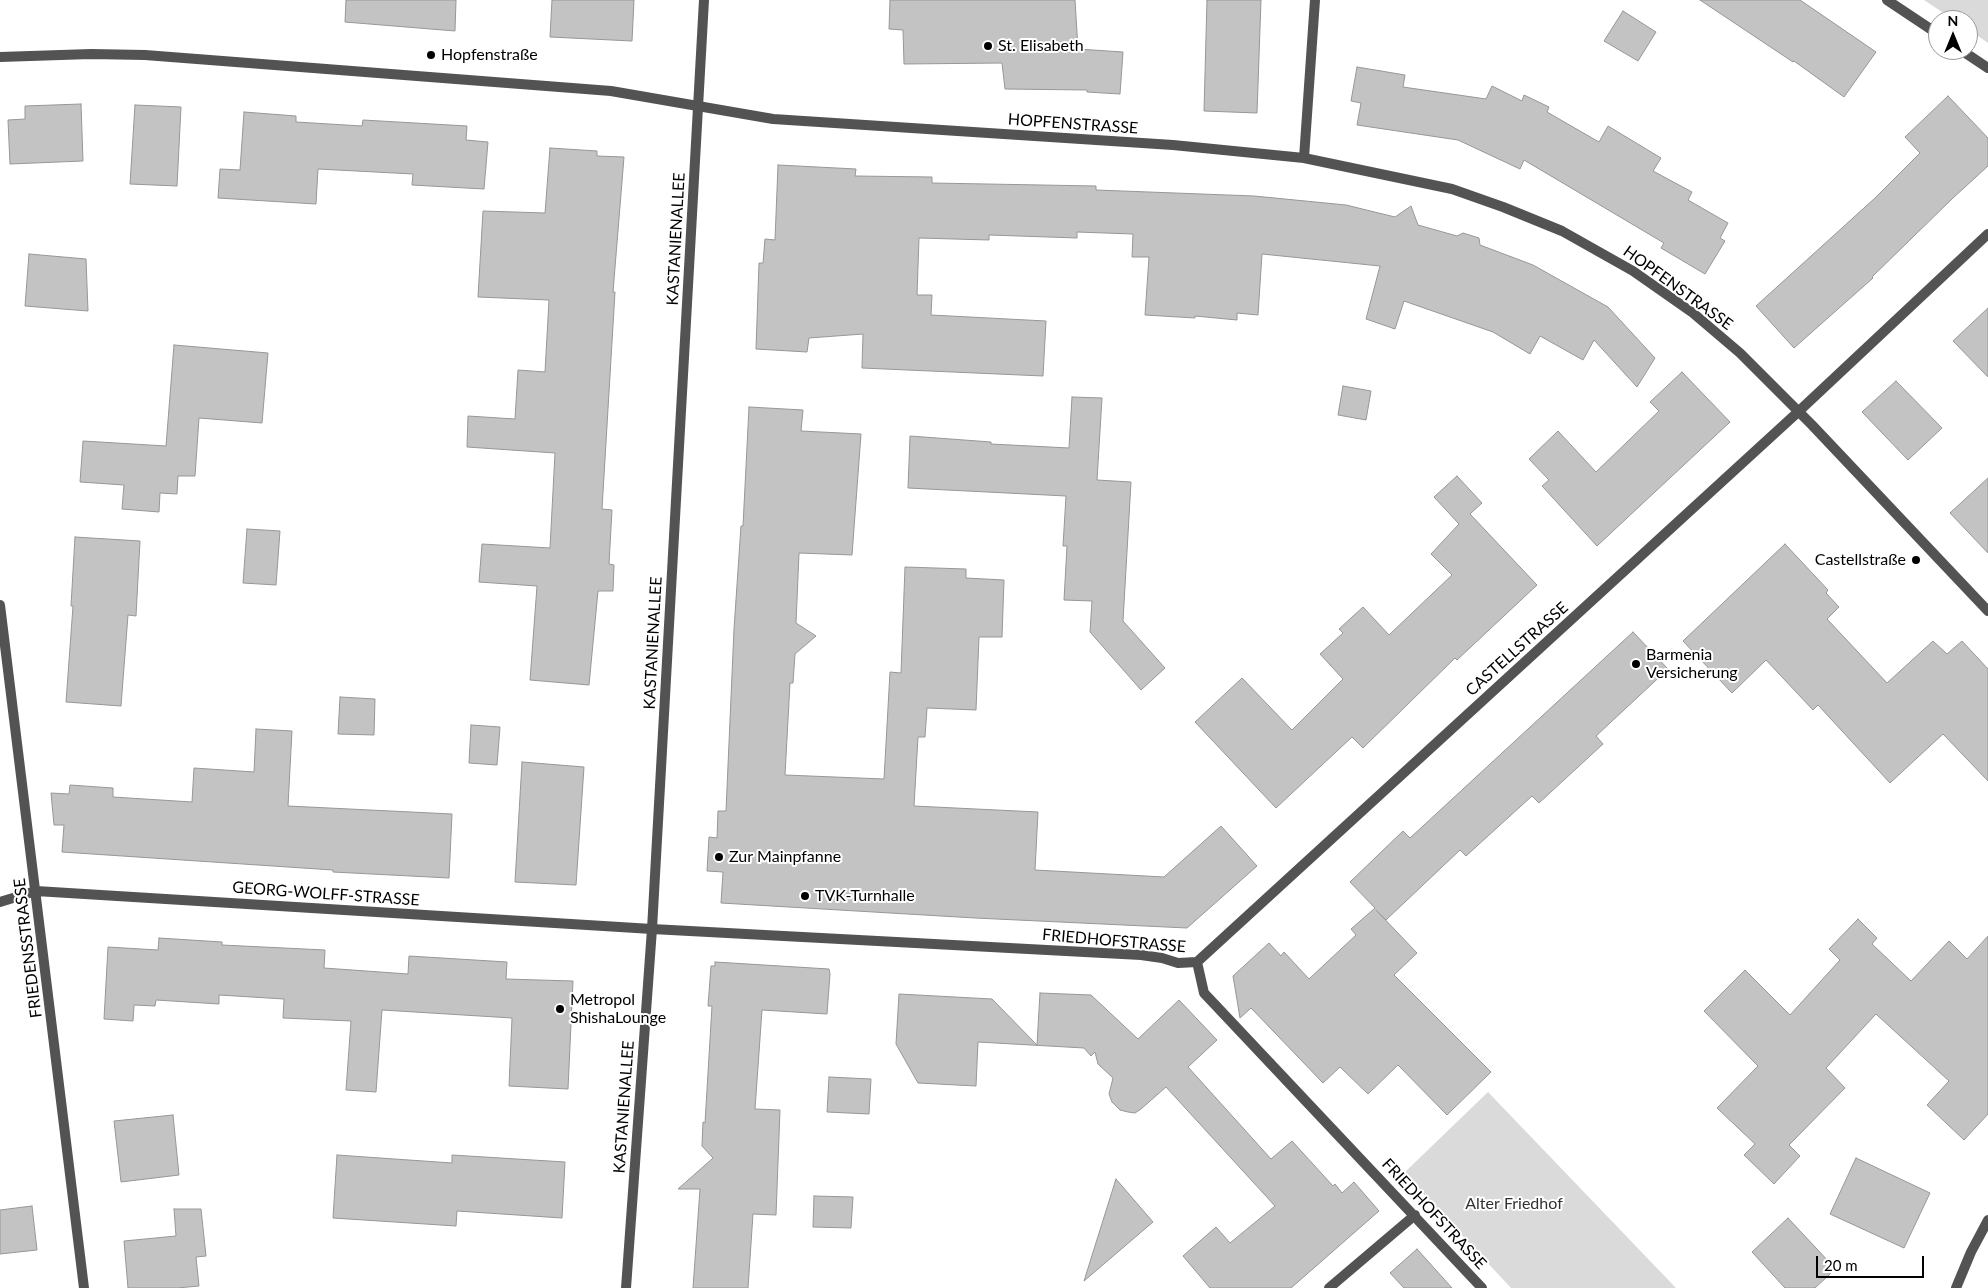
<!DOCTYPE html>
<meta charset="utf-8">
<style>
body{margin:0}
#map{position:relative;width:1988px;height:1288px;overflow:hidden;background:#fff;font-family:Lato,sans-serif}
canvas{display:block}
.north{position:absolute;left:1928px;top:10px;width:50px;height:50px;box-sizing:border-box;background:#fff;border:1px solid #999;border-radius:50%;rotate:0deg;font-size:14px;font-weight:700;line-height:20px;text-align:center;color:#000}
.north::after{content:'';display:block;margin:auto;width:18px;height:22px;background:#000;clip-path:polygon(50% 0,100% 100%,50% 72%,0 100%)}
.scale{position:absolute;left:1816px;top:1256px;width:108px;height:22px;box-sizing:border-box;border:2px solid #000;border-top:0;padding-left:6px;font-size:15px;line-height:18px;white-space:nowrap;color:#000;-webkit-text-stroke:4px #fff;paint-order:stroke}
</style>
<div id="map">
<canvas width="1988" height="1288"></canvas>
<div class="north">N</div>
<div class="scale">20 m</div>
</div>
<script>
const g = document.querySelector('canvas').getContext('2d');
g.lineJoin = 'round';
function fill(path, color) {
  g.fillStyle = color;
  g.fill(path, 'evenodd');
}
function poly(rows) {
  const path = new Path2D();
  for (const r of rows) {
    path.moveTo(r[0], r[1]);
    for (let i = 2; i < r.length; i += 2) path.lineTo(r[i], r[i + 1]);
  }
  return path;
}
function trace(path, color, width, dash) {
  g.strokeStyle = color;
  g.lineWidth = width;
  g.lineCap = dash ? 'butt' : 'round';
  g.setLineDash(dash || []);
  g.stroke(path);
}
function write(font, color, halo, rows, align = 'center') {
  g.font = font + ' Lato,sans-serif';
  g.lineWidth = 4;
  g.setLineDash([]);
  g.textBaseline = 'middle';
  g.strokeStyle = halo;
  g.fillStyle = color;
  for (const [text, x, y, turn = 0] of rows) {
    g.save();
    g.translate(x, y);
    g.rotate((+turn || 0) * Math.PI / 180);
    g.textAlign = isNaN(turn) ? turn : align;
    if (halo) g.strokeText(text, 0, 0);
    g.fillText(text, 0, 0);
    g.restore();
  }
}
fill(poly([
 [1924,0,1988,0,1988,43,1968,29,1968,20,1954,20],
 [1488,1092,1676,1288,1511,1288,1404,1173]
]), '#dadada');
const building = poly([
 [346,0,456,0,455,31,345,22,346,0],
 [552,0,634,0,632,41,550,37,552,0],
 [890,0,1075,0,1078,49,1123,52,1120,94,1087,92,1087,90,1005,89,1002,63,904,64,903,30,889,29,890,0],
 [1207,0,1261,0,1257,113,1204,111,1207,0],
 [1700,0,1800,0,1876,52,1844,97,1794,61,1793,62,1700,0],
 [1623,11,1656,32,1638,61,1604,41,1623,11],
 [1357,67,1405,75,1403,87,1486,99,1492,86,1522,101,1524,95,1549,107,1547,112,1599,142,1608,126,1661,158,1653,171,1692,192,1688,200,1728,223,1720,238,1725,241,1705,274,1661,248,1664,243,1524,160,1520,169,1458,140,1357,125,1361,103,1351,101,1357,67],
 [1948,96,1988,138,1988,166,1953,198,1872,277,1873,278,1794,348,1756,306,1875,198,1920,153,1905,137,1948,96],
 [81,104,83,161,10,164,8,120,25,119,25,106,81,104],
 [135,105,181,107,177,186,130,184,135,105],
 [244,112,296,116,296,122,362,126,363,120,467,126,466,140,488,142,484,189,412,185,413,174,318,169,316,204,218,198,220,169,240,170,244,112],
 [550,148,597,151,597,156,624,157,613,292,615,292,602,509,612,510,609,564,614,565,613,591,598,591,589,685,530,680,537,586,479,582,482,544,550,548,555,453,467,447,468,416,515,419,518,370,545,372,549,300,478,297,483,211,545,213,550,148],
 [778,165,856,169,855,176,932,177,932,183,1096,186,1096,190,1254,196,1346,205,1395,217,1411,206,1418,225,1457,236,1463,233,1479,238,1480,245,1533,265,1608,307,1655,358,1637,387,1594,340,1583,360,1540,336,1530,354,1493,332,1404,301,1395,329,1366,319,1380,266,1262,254,1258,315,1237,313,1237,320,1195,316,1195,318,1145,315,1149,257,1132,257,1133,234,1077,232,1077,238,989,235,989,240,919,238,917,295,932,295,931,315,1046,321,1043,376,862,368,863,334,809,338,807,352,756,349,759,263,763,263,765,239,775,240,778,165],
 [29,254,86,259,88,311,25,306,29,254],
 [1988,308,1988,377,1953,341,1988,308],
 [174,345,268,353,262,423,199,418,195,476,178,476,177,494,160,493,159,512,122,509,124,485,80,482,83,441,166,446,174,345],
 [1682,372,1730,422,1597,546,1542,486,1549,480,1529,459,1558,431,1596,472,1659,411,1650,402,1682,372],
 [1896,381,1942,428,1908,460,1862,412,1896,381],
 [1343,386,1371,391,1366,420,1338,415,1343,386],
 [1072,397,1102,398,1097,480,1131,482,1123,621,1165,668,1141,690,1090,632,1092,601,1064,600,1067,546,1063,546,1066,496,908,488,910,436,991,442,991,444,1069,448,1072,397],
 [749,407,803,410,801,431,861,434,852,555,799,553,796,623,816,636,795,654,793,683,790,683,785,775,884,779,890,672,901,673,905,567,966,569,966,578,1004,580,1002,637,979,637,976,710,927,708,925,737,918,737,914,806,1038,812,1035,870,1164,877,1221,826,1257,866,1187,928,975,918,721,903,723,872,707,871,709,837,717,838,718,811,726,811,734,629,741,526,743,526,749,407],
 [1457,476,1482,503,1470,514,1537,585,1457,660,1455,658,1363,748,1352,737,1276,808,1195,722,1242,678,1292,730,1343,679,1320,654,1343,633,1339,629,1363,607,1389,635,1452,575,1431,554,1459,524,1434,497,1457,476],
 [1988,478,1988,553,1950,513,1988,478],
 [247,529,280,531,276,585,243,583,247,529],
 [75,537,140,541,136,616,128,615,121,706,66,702,73,606,71,606,75,537],
 [1785,544,1828,590,1826,593,1839,607,1827,619,1887,683,1933,641,1947,654,1962,641,1988,669,1988,781,1943,734,1890,783,1818,705,1813,710,1766,660,1732,693,1683,641,1785,544],
 [1633,632,1668,669,1596,736,1603,744,1539,803,1532,796,1466,856,1460,850,1386,920,1376,910,1417,953,1394,975,1491,1072,1447,1115,1398,1065,1368,1094,1340,1067,1323,1083,1251,1008,1240,1018,1233,976,1269,943,1281,956,1284,952,1309,979,1356,935,1351,929,1375,908,1350,882,1403,831,1410,838,1633,632],
 [340,697,375,699,374,735,338,734,340,697],
 [471,725,500,727,497,765,469,763,471,725],
 [256,729,292,731,288,806,452,814,449,878,333,872,333,870,62,852,64,825,54,825,51,793,69,794,70,785,113,788,113,797,192,802,194,768,254,772,256,729],
 [522,762,584,767,576,885,515,882,522,762],
 [1858,919,1877,938,1872,944,1911,981,1949,941,1967,959,1988,936,1988,1114,1964,1140,1927,1105,1949,1081,1876,1014,1826,1068,1845,1088,1789,1145,1800,1156,1774,1184,1744,1155,1755,1144,1717,1108,1758,1066,1704,1011,1745,970,1790,1015,1840,960,1829,949,1858,919],
 [159,938,222,942,222,945,325,950,324,968,408,974,409,956,507,962,506,979,573,981,568,1089,509,1086,512,1018,382,1010,376,1092,346,1090,351,1021,283,1018,284,999,219,995,219,1004,156,1000,155,1006,134,1005,133,1021,104,1019,108,947,158,950,159,938],
 [715,962,829,969,830,974,827,1014,762,1010,755,1109,780,1110,776,1215,753,1214,748,1288,693,1288,700,1189,678,1189,713,1158,702,1146,703,1122,705,1123,712,1006,708,1006,711,966,715,966,715,962],
 [1040,993,1091,995,1138,1039,1179,1000,1217,1040,1188,1067,1271,1159,1292,1141,1333,1186,1335,1184,1342,1193,1354,1182,1379,1211,1291,1288,1210,1288,1183,1256,1216,1227,1230,1243,1275,1206,1166,1087,1141,1109,1135,1113,1128,1112,1120,1110,1112,1102,1109,1094,1113,1078,1098,1064,1095,1052,1091,1056,1084,1048,978,1042,976,1086,918,1083,896,1044,899,994,992,999,1037,1045,1040,993],
 [829,1077,871,1079,869,1114,827,1112,829,1077],
 [173,1115,179,1175,121,1182,114,1121,173,1115],
 [337,1155,452,1163,452,1155,565,1162,562,1218,457,1211,456,1226,333,1218,337,1155],
 [1856,1158,1930,1193,1904,1248,1830,1214,1856,1158],
 [1116,1179,1153,1222,1084,1281,1116,1179],
 [814,1196,853,1197,851,1228,813,1227,814,1196],
 [32,1206,37,1250,0,1254,0,1210,32,1206],
 [174,1209,201,1209,206,1256,196,1257,199,1286,177,1288,128,1288,124,1241,176,1236,174,1209],
 [1788,1218,1830,1263,1830,1274,1815,1288,1785,1288,1752,1252,1788,1218],
 [1417,1249,1452,1288,1404,1288,1390,1273,1417,1249]
]);
fill(building, '#c3c3c3');
trace(building, '#979797', 1);
trace(poly([
 [1887,0,1938,34],
 [1961,50,1988,68],
 [0,57,91,54,145,55,611,91,773,119,1173,145,1304,158,1452,189,1503,207,1562,231,1633,271,1693,313,1740,353,1812,425,1988,611],
 [1304,158,1315,0],
 [0,605,84,1288],
 [0,902,36,891,652,929,1141,955,1162,958,1178,963,1197,962,1204,993,1482,1288],
 [1197,962,1798,412,1988,234],
 [1329,1288,1415,1215],
 [1956,1288,1971,1252,1988,1220]
]), '#535353', 10);
trace(poly([
 [626,1288,652,929,704,0]
]), '#535353', 10);
for (const [x, y, r, color] of [
 [988,46,5,"#000"],
 [431,55,5,"#000"],
 [1916,560,5,"#000"],
 [1636,664,5,"#000"],
 [719,857,5,"#000"],
 [805,896,5,"#000"],
 [560,1009,5,"#000"]
]) {
  const dot = new Path2D();
  dot.arc(x, y, r, 0, 2 * Math.PI);
  g.fillStyle = color;
  g.fill(dot);
  trace(dot, '#fff', 2);
}
write('16px', '#000', '#fff', [
 ["St. Elisabeth",998,46],
 ["Hopfenstraße",441,55],
 ["Castellstraße",1906,560,"right"],
 ["Barmenia",1646,655],
 ["Versicherung",1646,673],
 ["Zur Mainpfanne",729,857],
 ["TVK-Turnhalle",815,896],
 ["Metropol",570,1000],
 ["ShishaLounge",570,1018]
], 'left');
write('16px', '#000', '#fff', [
 ["HOPFENSTRASSE",1073,124,4],
 ["KASTANIENALLEE",676,239,-87],
 ["HOPFENSTRASSE",1678,288,36],
 ["KASTANIENALLEE",653,643,-87],
 ["CASTELLSTRASSE",1517,649,-42],
 ["GEORG-WOLFF-STRASSE",326,894,4],
 ["FRIEDHOFSTRASSE",1114,941,5],
 ["FRIEDENSSTRASSE",28,948,-97],
 ["KASTANIENALLEE",624,1107,-86],
 ["FRIEDHOFSTRASSE",1434,1214,47]
]);
write('16px', '#313131', '#fff', [
 ["Alter Friedhof",1514,1204]
]);
</script>
